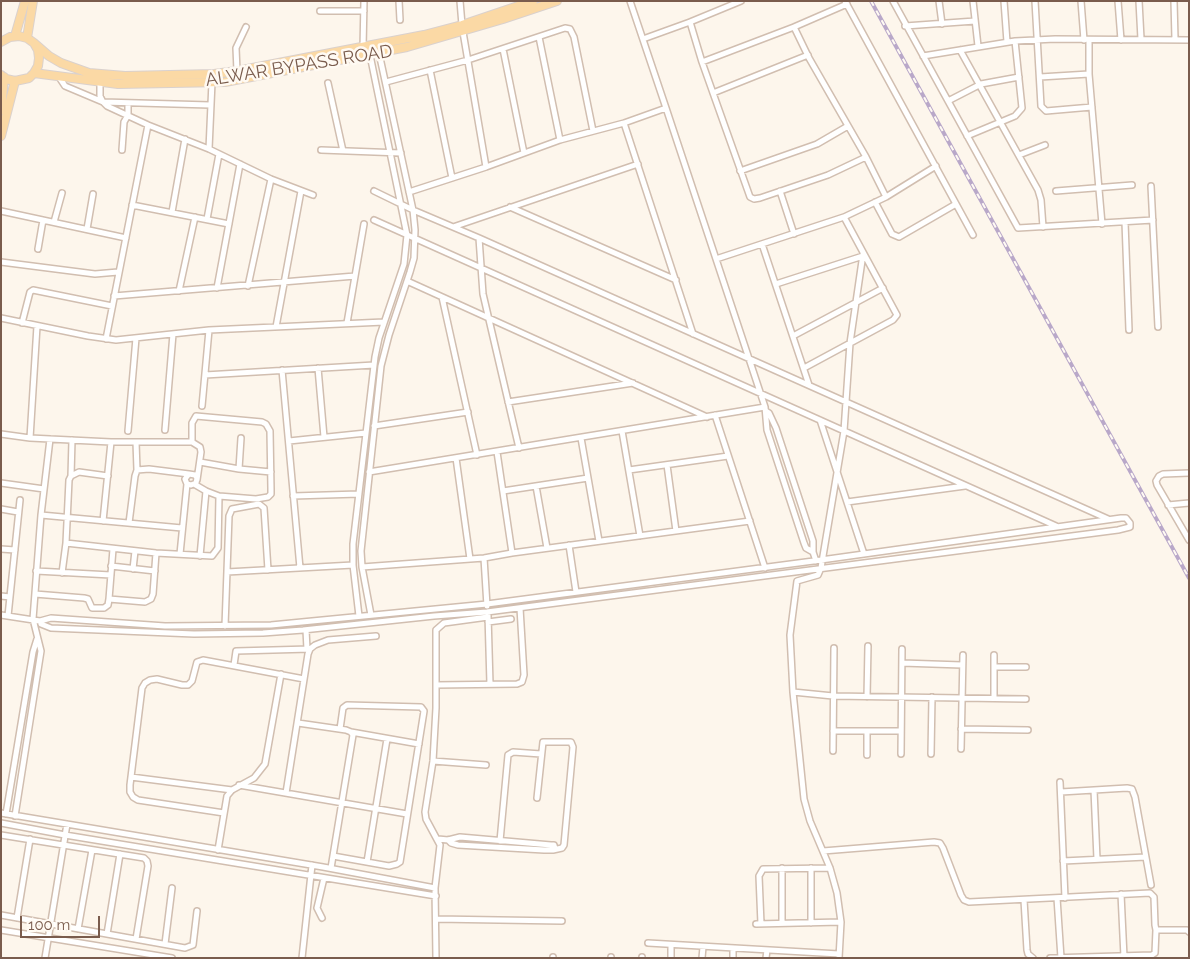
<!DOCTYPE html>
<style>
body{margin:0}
#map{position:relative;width:1190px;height:959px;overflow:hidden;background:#fdf6ec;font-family:Raleway,sans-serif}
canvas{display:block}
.frame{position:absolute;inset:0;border:2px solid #7a5c4d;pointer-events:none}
.scale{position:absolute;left:20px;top:916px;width:80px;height:22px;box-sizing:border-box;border:2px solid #7a5c4d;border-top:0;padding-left:6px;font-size:15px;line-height:18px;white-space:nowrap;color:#7a5c4d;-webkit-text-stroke:4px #fffaf3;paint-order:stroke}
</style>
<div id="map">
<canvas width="1190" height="959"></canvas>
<div class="frame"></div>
<div class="scale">100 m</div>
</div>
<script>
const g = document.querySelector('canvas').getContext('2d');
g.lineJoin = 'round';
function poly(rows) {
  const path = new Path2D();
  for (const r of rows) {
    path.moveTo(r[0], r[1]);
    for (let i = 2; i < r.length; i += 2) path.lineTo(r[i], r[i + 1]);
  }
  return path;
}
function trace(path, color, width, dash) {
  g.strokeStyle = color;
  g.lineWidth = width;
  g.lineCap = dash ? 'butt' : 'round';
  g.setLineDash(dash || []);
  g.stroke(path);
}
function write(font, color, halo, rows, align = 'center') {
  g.font = font + ' Raleway,sans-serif';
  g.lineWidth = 5;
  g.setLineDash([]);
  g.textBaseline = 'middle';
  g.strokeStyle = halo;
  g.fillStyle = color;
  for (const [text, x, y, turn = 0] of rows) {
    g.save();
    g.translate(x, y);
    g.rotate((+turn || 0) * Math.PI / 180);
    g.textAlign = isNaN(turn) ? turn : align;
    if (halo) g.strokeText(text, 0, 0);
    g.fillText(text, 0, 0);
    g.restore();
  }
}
const minor = poly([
 [399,1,400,20],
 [460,1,462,25],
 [741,1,690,22,702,62,794,27,809,58,866,157,886,197],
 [845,1,973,235],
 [893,1,1018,228,1153,220],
 [939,1,942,24],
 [973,1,978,46],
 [1004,1,1007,42],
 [1035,1,1041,106,1046,111,1092,107],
 [1081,1,1084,40],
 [1118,1,1121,40],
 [1139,1,1141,39],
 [1174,1,1175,39],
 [320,11,364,11],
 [905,26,975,21],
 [794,27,847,4],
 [539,37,560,140],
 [643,39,690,22],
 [1089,40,1089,74,1102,224],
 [363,48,364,1],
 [503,49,524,153],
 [960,50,1038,190,1041,200,1043,227],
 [923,56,1015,41,1055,39,1189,40],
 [702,62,750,197,754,199,760,198,828,175,866,157],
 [430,70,452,178],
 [237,71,236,48,246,27],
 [59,77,65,86,103,102,210,105],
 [1040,77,1089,74],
 [100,82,100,96,103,102,107,106,148,125,209,149,271,179,313,195],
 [386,82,468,60,565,28,570,29,574,37,593,131],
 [328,83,343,151],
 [713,93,808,55],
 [948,101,981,84,1019,77],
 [666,108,765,407,767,430,804,543,806,548,813,552],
 [624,123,693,334],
 [967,136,1015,116,1022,108,1015,41],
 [209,149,212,82],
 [122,150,124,122,128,115,128,103],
 [321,150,401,153],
 [1019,155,1045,145],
 [486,167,560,140,624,123,666,108,630,1],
 [740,171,817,144,848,126],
 [1151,186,1158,327],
 [374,191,413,210,479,238,483,294,519,448],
 [780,191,794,234],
 [1056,191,1132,185],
 [409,192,486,167,463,32],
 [875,202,892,234,899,237,956,204],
 [132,205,229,224],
 [510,207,676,280],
 [1,211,126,238],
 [172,212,185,139],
 [207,219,219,154],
 [374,220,1056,526],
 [54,222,62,193],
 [1125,222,1129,330],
 [453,227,638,164],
 [87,229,93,194],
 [479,238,1108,519],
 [762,244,809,385],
 [38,249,43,220],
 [716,259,844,217,886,197,936,166],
 [1,262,95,274,118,272],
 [407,281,707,417],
 [776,284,863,256],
 [248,286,271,179],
 [217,288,240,164],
 [179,291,195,217],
 [114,296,355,276],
 [442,297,477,455],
 [1,318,88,336,116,340,209,330,384,322],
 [22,323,30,292,33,290,112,306],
 [347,323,364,224],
 [276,327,301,191],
 [793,336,883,288],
 [106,339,148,125],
 [318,368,324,437],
 [804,368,893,320,897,315,844,217],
 [282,370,300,568],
 [205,375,374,365],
 [508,402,633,383],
 [202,406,209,330],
 [766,411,769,413,776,428,813,541,813,552,816,561],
 [715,415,765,568],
 [820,420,864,554],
 [374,426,468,412],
 [165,430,173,334],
 [128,431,136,338],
 [622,431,640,536],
 [1,434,30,438,111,442,192,442,200,447,201,452,197,480],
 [30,438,37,326],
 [581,438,599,541],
 [289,441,366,433],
 [136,442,137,470],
 [192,442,192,423,196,416,262,422,266,424,270,431,271,489,271,494,268,497,256,499,219,496,206,491,194,484],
 [497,452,512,553],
 [456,458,470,559],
 [200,462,239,469,271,472],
 [667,465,676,531],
 [239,469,241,438],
 [629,470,728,456],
 [369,472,765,407],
 [1189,473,1163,474,1159,476,1156,481,1157,485,1189,540],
 [71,476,72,440],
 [1,483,44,489],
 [536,486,547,548],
 [503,491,588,478],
 [293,496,359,494],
 [847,502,965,486],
 [1168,505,1189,503],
 [1,509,18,512],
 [41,515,182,528],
 [103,521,111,442],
 [129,523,135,476,137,470,149,469,189,474],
 [66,543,156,553,212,556,218,548,219,496],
 [569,545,576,592],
 [1,549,15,550],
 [180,554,187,484,185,479,189,474,195,475,197,478,196,483,191,485,187,484],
 [200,556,206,491],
 [484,558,487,606],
 [111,566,155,571],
 [362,567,484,558,512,553,750,521],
 [133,569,135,551],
 [36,571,111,575],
 [227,572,353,565],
 [62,573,66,543,69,480,71,476,79,472,108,476],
 [35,594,84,598,88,599,92,608,104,608,108,605,109,599,113,549],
 [1,596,10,597],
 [109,599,145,602,151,599,153,594,156,553],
 [1,615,40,621,51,618,165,626,271,625,487,604,821,560,1121,518,1126,518,1130,523,1130,527,1118,530,487,612,434,616,303,630,263,633,194,634,51,628,41,624,40,621],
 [371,615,362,567,361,551,381,366,389,335,410,272,414,258,415,230,413,210,379,53],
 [488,615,490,684],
 [8,616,20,500],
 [359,616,353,565,353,544,375,357,379,338,404,264,407,235,370,55],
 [488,622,511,619],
 [225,626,229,516,232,509,259,504,264,508,268,570],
 [306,630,307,649],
 [994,655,994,698],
 [902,663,962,665],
 [234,665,236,651,310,649],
 [994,667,1026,667],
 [436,685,517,684,522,682,524,675,520,608],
 [793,692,833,696,1026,699],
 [867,697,868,646],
 [298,723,346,730,351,732,353,735,331,868],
 [961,729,1028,730],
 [833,731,900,731],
 [351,732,419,744],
 [961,749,963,655],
 [833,751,834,648],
 [901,754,902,649],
 [931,754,932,697],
 [867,755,867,731],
 [433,761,486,765],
 [131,777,232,790],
 [1060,782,1065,898],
 [239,785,407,814],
 [1094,790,1097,859],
 [1061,792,1127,788,1132,789,1135,797,1151,885],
 [286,793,308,654,310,649,315,645,328,640,376,636],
 [1,813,323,867,435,888],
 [224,813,138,800,133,797,130,792,130,785,142,688,145,683,150,680,157,679,182,685,188,685,192,681,197,662,203,660,304,679],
 [6,814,33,652,37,639],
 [15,816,41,651,33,619,41,515,50,439],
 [1,823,65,835,436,896],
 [1,835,144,858,147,861,148,866,136,939],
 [438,839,448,840,460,837,551,845,554,845,555,849],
 [448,840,451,843,458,845,544,850,553,850,562,848,564,845,573,747,571,742,543,742,537,798],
 [500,841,508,755,513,752,541,754],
 [218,850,227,796,232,790,254,778,265,764,281,674],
 [823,851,934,842,940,843,943,848,961,895,964,900,969,902,1150,893,1154,897,1155,925,1156,930,1187,930,1189,932],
 [333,856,389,866,397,864,400,862,424,711,421,707,347,705,343,708,340,729],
 [1063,861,1146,857],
 [367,862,387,739],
 [782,868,782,923],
 [811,868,811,923],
 [1121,894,1124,957],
 [1057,898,1061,958],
 [1024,900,1027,950,1028,954,1033,958],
 [1,915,185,948,193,945,197,911],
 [17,918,30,839],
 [322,918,317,908,324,878],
 [436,919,562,921],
 [756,924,841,922],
 [761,924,759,876,763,869,830,868],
 [78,929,92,850],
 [1,930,172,958],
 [107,934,120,854],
 [648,943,839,954],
 [165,944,172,888],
 [611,957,611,958],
 [642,957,642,958],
 [45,958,67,824],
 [302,958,312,865],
 [436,958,435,888,440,845,426,819,425,812,433,761,436,708,436,630,444,623,488,617],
 [553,958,553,957],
 [671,958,671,945],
 [702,958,703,947],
 [733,958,733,948],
 [766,958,767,950],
 [839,958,841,922,837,893,830,868,810,821,804,799,793,692,790,635,797,581,818,575,821,568,844,431,850,343,863,254],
 [1050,958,1152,955,1155,953,1156,930]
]);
const primary = poly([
 [15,36,25,1],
 [27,38,33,1],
 [1,42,10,37,19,36,27,38,34,43,38,50,39,58,38,66,34,73,29,78,15,81,6,79,1,75],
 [34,43,49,56,61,63,89,73,125,76,214,74,237,71,424,35,462,25,533,1],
 [34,73,118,84,225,82,407,47,503,19,557,1],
 [1,110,4,77],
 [1,136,15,81]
]);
trace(minor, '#d1beb0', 8);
trace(primary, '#dad1cd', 10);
trace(minor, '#fff', 5);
trace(primary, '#fbd9a5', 8);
const rail = poly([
 [871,1,1189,578]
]);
trace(rail, '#b9a8c9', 4);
trace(rail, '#fffaf3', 2, [5.5]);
write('18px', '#7a5c4d', '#fffaf3', [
 ["ALWAR BYPASS ROAD",299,66,-9]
]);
</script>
